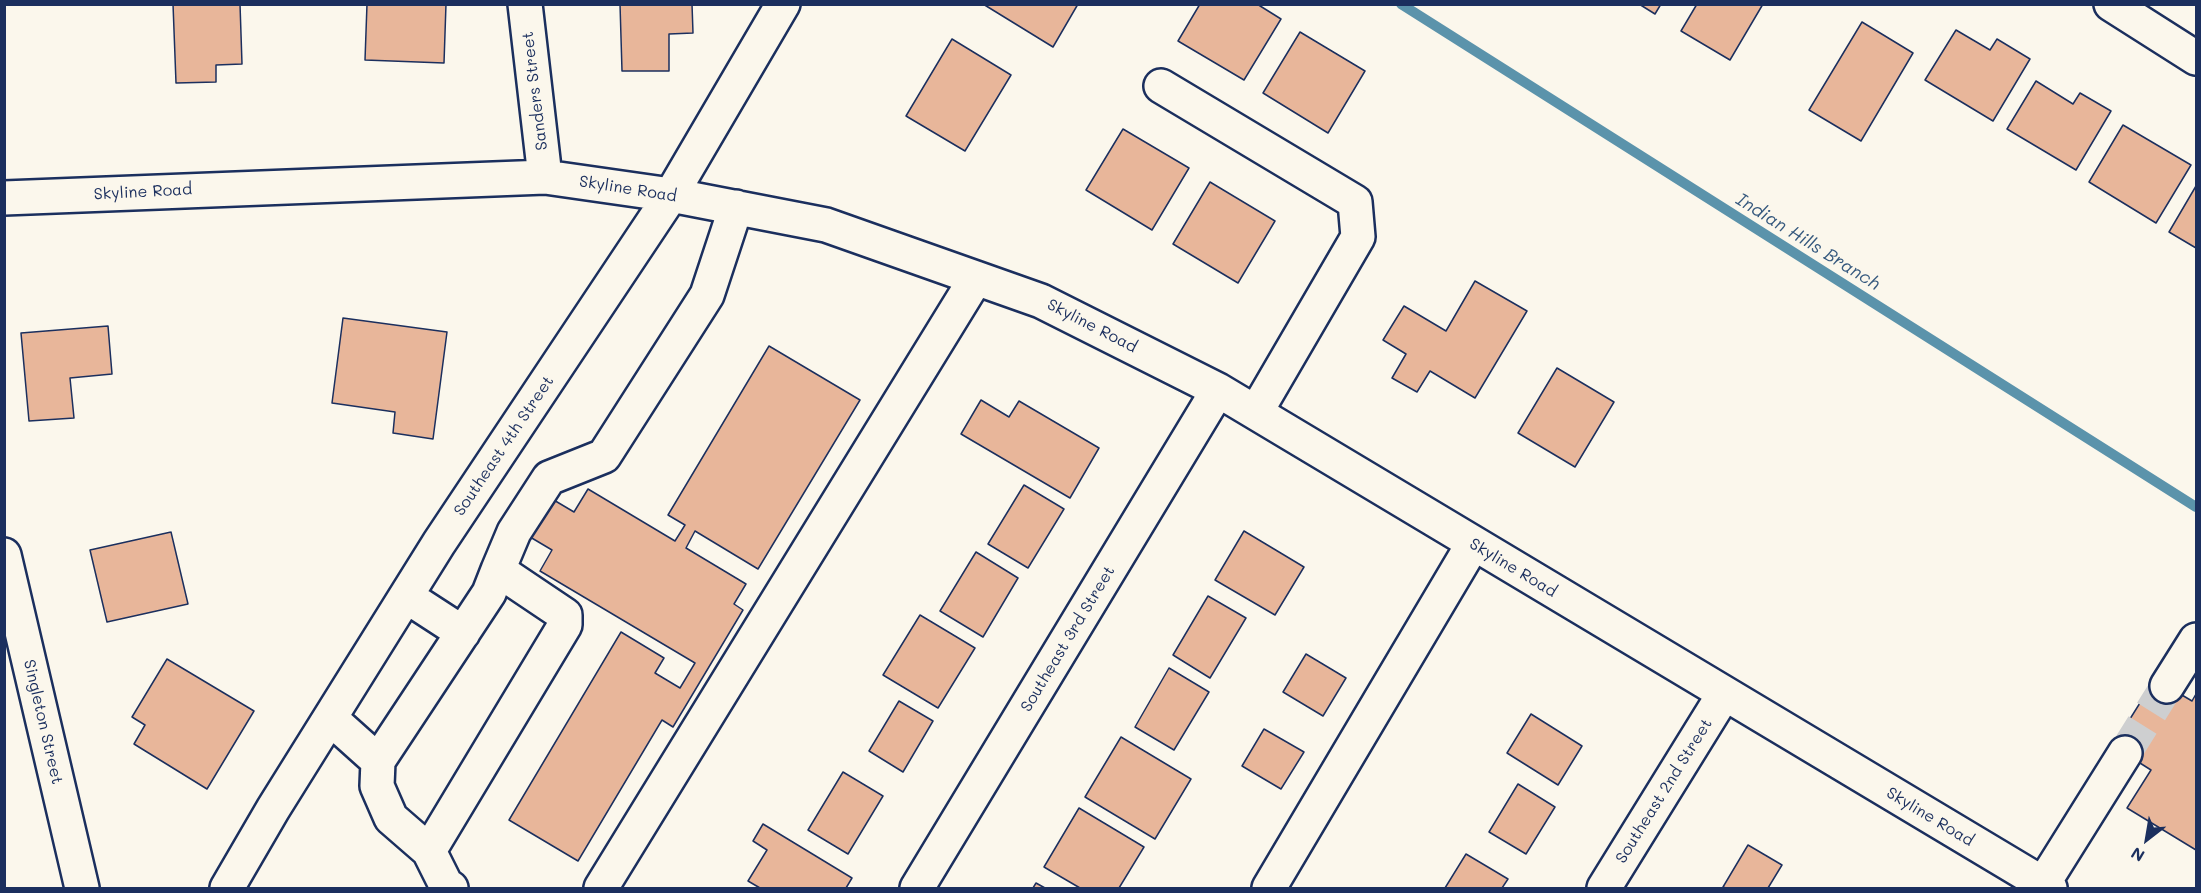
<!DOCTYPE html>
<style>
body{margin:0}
#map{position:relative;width:2201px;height:893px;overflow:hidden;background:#fbf7ec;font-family:Mali,sans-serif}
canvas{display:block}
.frame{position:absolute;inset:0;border:6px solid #1b2f5e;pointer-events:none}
.north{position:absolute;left:2117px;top:809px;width:60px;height:60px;-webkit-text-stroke:4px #fbf7ec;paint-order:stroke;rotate:211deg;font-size:16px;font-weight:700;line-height:24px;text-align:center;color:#1b2f5e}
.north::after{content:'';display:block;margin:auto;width:21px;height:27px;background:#1b2f5e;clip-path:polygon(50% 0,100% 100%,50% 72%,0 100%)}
</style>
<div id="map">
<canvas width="2201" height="893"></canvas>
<div class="frame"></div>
<div class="north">N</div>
</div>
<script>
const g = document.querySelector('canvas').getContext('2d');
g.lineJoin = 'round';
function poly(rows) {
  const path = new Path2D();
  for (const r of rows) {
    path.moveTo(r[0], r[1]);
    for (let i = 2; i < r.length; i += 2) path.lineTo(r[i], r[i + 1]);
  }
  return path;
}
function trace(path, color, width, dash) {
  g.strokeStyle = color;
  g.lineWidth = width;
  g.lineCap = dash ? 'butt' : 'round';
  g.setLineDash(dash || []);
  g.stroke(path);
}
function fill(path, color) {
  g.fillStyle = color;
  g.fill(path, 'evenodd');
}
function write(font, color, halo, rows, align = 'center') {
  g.font = font + ' Mali,sans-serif';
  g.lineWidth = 5;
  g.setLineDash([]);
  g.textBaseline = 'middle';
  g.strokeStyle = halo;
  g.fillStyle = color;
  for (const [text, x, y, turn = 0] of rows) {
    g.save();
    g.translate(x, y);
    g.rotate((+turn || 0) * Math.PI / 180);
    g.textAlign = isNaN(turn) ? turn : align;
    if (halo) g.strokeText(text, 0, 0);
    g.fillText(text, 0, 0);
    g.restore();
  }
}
trace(poly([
 [1401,4,2196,507]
]), '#5b93ab', 10);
const building = poly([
 [173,4,240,4,242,64,216,65,216,82,176,83,173,4],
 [367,4,446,4,444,63,365,60,367,4],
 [620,4,692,4,693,33,669,34,669,71,622,71,620,4],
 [983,4,1078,4,1053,47,983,4],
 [1200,4,1257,4,1281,19,1244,80,1178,41,1200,4],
 [1639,4,1661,4,1655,14,1639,4],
 [1697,4,1763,4,1730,60,1681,31,1697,4],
 [1862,22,1913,53,1861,141,1809,110,1862,22],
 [1956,30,1990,50,1997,39,2030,59,1993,121,1925,80,1956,30],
 [1300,32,1365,71,1328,133,1263,93,1300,32],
 [952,39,1011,75,965,151,906,116,952,39],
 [2036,81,2073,104,2080,93,2111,111,2076,170,2007,129,2036,81],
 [2123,125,2191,165,2156,223,2089,182,2123,125],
 [1123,129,1189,168,1152,230,1086,190,1123,129],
 [1210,182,1275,221,1238,283,1173,244,1210,182],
 [2196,186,2196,248,2169,232,2196,186],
 [1475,281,1527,311,1475,398,1430,371,1417,392,1392,378,1406,354,1383,340,1404,306,1446,331,1475,281],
 [343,318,447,332,433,439,393,433,395,412,332,403,343,318],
 [108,326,112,374,70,378,74,418,29,421,21,333,108,326],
 [769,346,860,400,758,569,695,531,686,548,746,584,734,604,743,610,673,727,662,720,578,861,509,820,621,632,664,658,655,673,680,688,695,663,540,571,552,550,525,534,547,496,574,512,588,489,675,541,685,525,668,515,769,346],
 [1557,368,1614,402,1575,467,1518,433,1557,368],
 [981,400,1009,417,1019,401,1099,448,1070,498,961,434,981,400],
 [1024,485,1064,509,1028,568,988,544,1024,485],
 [1244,531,1304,567,1275,615,1215,580,1244,531],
 [171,532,188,604,107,622,90,550,171,532],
 [976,552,1018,578,983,637,940,611,976,552],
 [1208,596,1246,618,1210,678,1173,655,1208,596],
 [920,615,975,648,938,708,883,675,920,615],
 [1306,654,1346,678,1323,716,1283,692,1306,654],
 [167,659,254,711,207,789,134,744,145,725,132,717,167,659],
 [1169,668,1209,692,1174,750,1135,727,1169,668],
 [2155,679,2192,701,2196,694,2196,850,2127,808,2151,770,2113,746,2155,679],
 [899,701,933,721,903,772,869,751,899,701],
 [1531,714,1582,746,1558,785,1507,753,1531,714],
 [1264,729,1304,752,1281,789,1242,766,1264,729],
 [1121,737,1191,779,1155,839,1085,797,1121,737],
 [843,772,883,796,848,854,808,830,843,772],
 [1518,784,1555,807,1526,854,1489,832,1518,784],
 [1079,808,1144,847,1119,888,1080,888,1044,867,1079,808],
 [763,824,852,878,846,888,760,888,748,881,767,850,753,841,763,824],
 [1748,845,1782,865,1768,888,1726,888,1723,887,1748,845],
 [1466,854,1508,879,1502,888,1445,888,1466,854],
 [1036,883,1045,888,1033,888,1036,883]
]);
fill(building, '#e8b69a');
trace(building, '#1b2f5e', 1.5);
trace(poly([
 [2125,753,2167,686]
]), '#cecfd0', 33, [33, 16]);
const minor = poly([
 [525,4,545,177],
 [2111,4,2196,58],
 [1161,86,1355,202,1358,237,1256,412],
 [4,198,545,177,671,195,826,225,1041,301,1218,390,2050,888],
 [4,555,82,888],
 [406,596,463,633],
 [2167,686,2196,640],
 [330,718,378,761,377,786,391,818,429,851],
 [378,761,489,593,498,570],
 [2043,884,2125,753],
 [227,888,273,809,439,543,671,195,783,4],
 [451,888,446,885,429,851,565,625,565,615,498,570,514,532,549,478,604,456,707,295,736,207],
 [601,888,976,278],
 [917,888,1218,390],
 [1269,888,1473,544],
 [1604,888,1724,694]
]);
trace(minor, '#1b2f5e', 38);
trace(minor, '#fbf7ec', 33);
write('16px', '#1b2f5e', '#fbf7ec', [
 ["Sanders Street",535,91,-97],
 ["Skyline Road",628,189,9],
 ["Skyline Road",143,192,-3],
 ["Skyline Road",1092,326,27],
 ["Southeast 4th Street",504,446,-56],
 ["Skyline Road",1513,568,31],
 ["Southeast 3rd Street",1068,639,-59],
 ["Singleton Street",43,722,77],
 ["Southeast 2nd Street",1664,791,-58],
 ["Skyline Road",1930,817,31]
]);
write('italic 18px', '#36597e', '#fbf7ec', [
 ["Indian Hills Branch",1808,242,32]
]);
</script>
